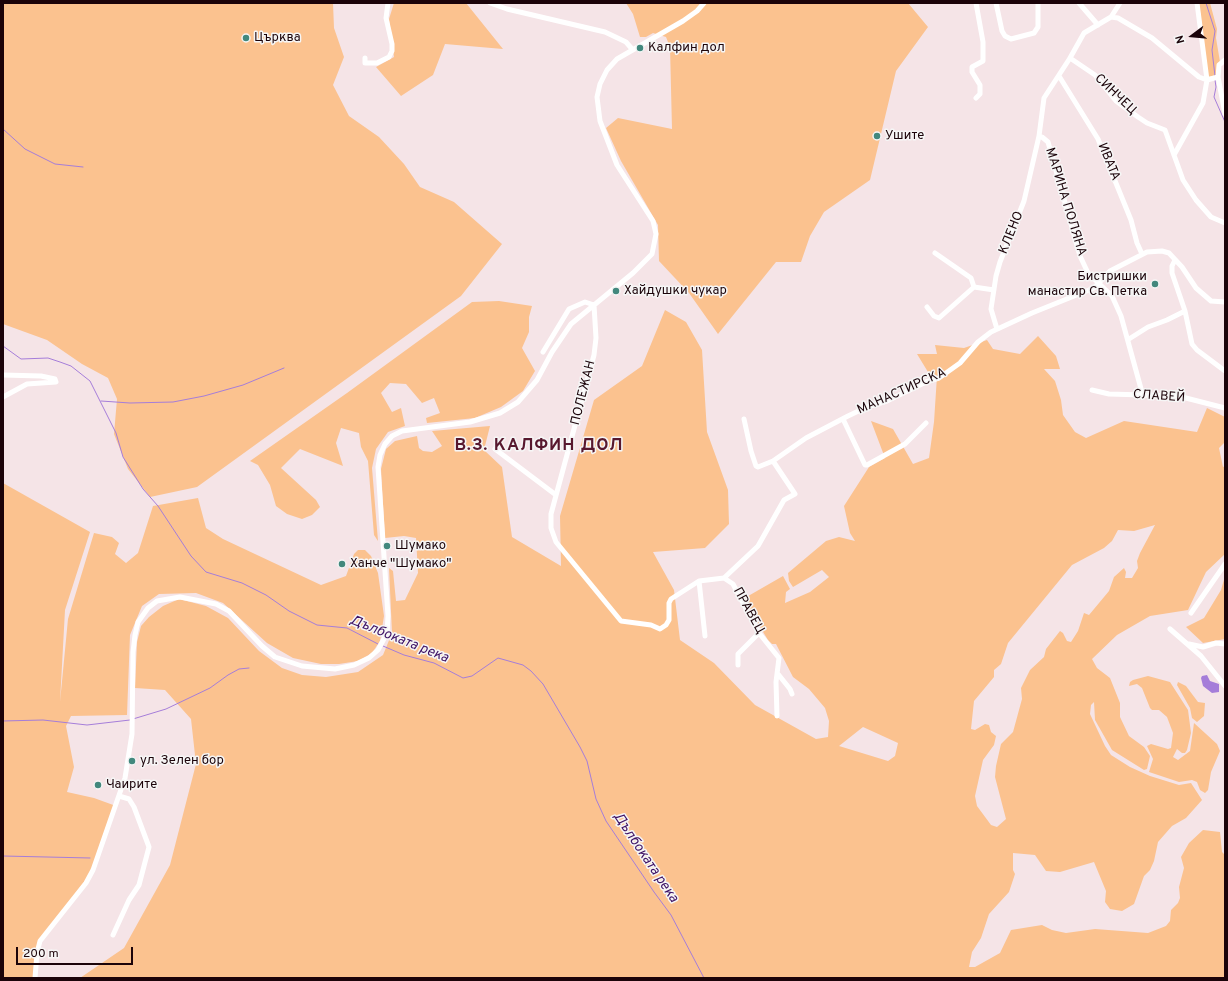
<!DOCTYPE html>
<meta charset="utf-8">
<style>
body{margin:0}
#map{position:relative;width:1228px;height:981px;overflow:hidden;background:#f5e4e7;font-family:Overpass,sans-serif}
canvas{display:block}
.frame{position:absolute;inset:0;border:4px solid #1b0309;pointer-events:none}
.north{position:absolute;left:1172px;top:16px;width:40px;height:40px;-webkit-text-stroke:3px #f6f6f6;paint-order:stroke;rotate:254deg;font-size:11px;font-weight:700;line-height:16px;text-align:center;color:#1b0309}
.north::after{content:'';display:block;margin:auto;width:14px;height:18px;background:#1b0309;clip-path:polygon(50% 0,100% 100%,50% 72%,0 100%)}
.scale{position:absolute;left:16px;top:947px;width:117px;height:18px;box-sizing:border-box;border:2px solid #1b0309;border-top:0;padding-left:5px;font-size:12px;line-height:14px;white-space:nowrap;color:#1b0309;-webkit-text-stroke:3px #f6f6f6;paint-order:stroke}
</style>
<div id="map">
<canvas width="1228" height="981"></canvas>
<div class="frame"></div>
<div class="north">N</div>
<div class="scale">200 m</div>
</div>
<script>
const g = document.querySelector('canvas').getContext('2d');
g.lineJoin = 'round';
function fill(path, color) {
  g.fillStyle = color;
  g.fill(path, 'evenodd');
}
function poly(rows) {
  const path = new Path2D();
  for (const r of rows) {
    path.moveTo(r[0], r[1]);
    for (let i = 2; i < r.length; i += 2) path.lineTo(r[i], r[i + 1]);
  }
  return path;
}
function trace(path, color, width, dash) {
  g.strokeStyle = color;
  g.lineWidth = width;
  g.lineCap = dash ? 'butt' : 'round';
  g.setLineDash(dash || []);
  g.stroke(path);
}
function write(font, color, halo, rows, align = 'center') {
  g.font = font + ' Overpass,sans-serif';
  g.lineWidth = 3;
  g.setLineDash([]);
  g.textBaseline = 'middle';
  g.strokeStyle = halo;
  g.fillStyle = color;
  for (const [text, x, y, turn = 0] of rows) {
    g.save();
    g.translate(x, y);
    g.rotate((+turn || 0) * Math.PI / 180);
    g.textAlign = isNaN(turn) ? turn : align;
    if (halo) g.strokeText(text, 0, 0);
    g.fillText(text, 0, 0);
    g.restore();
  }
}
fill(poly([
 [3,3,333,3,334,28,344,57,333,85,349,116,379,137,404,164,420,187,454,202,502,244,461,296,197,487,150,497,128,469,114,434,117,399,108,378,82,364,47,340,3,324],
 [394,3,466,3,503,49,445,44,433,75,401,96,376,67,394,57,389,19],
 [626,3,908,3,928,27,896,71,870,180,824,212,810,236,801,262,776,262,718,334,689,293,659,261,658,225,621,161,606,128,618,118,672,129,670,47,666,37,653,33,646,37,640,37,633,14],
 [1199,3,1210,3,1217,29,1216,38,1220,62,1216,75,1208,77],
 [499,301,532,306,529,317,529,332,522,348,535,371,523,391,501,407,475,418,427,423,426,418,440,413,434,398,422,403,406,384,390,383,381,393,392,412,401,408,405,426,388,432,376,449,372,468,378,541,374,535,368,461,361,447,359,433,341,428,336,443,343,466,300,449,281,468,316,500,320,507,312,515,302,519,287,514,276,506,270,485,258,465,250,461,347,393,472,302],
 [665,310,686,322,702,350,707,432,728,490,729,524,705,548,653,552,674,590,680,640,714,663,755,705,816,739,828,737,829,721,825,708,809,689,793,677,776,644,772,644,768,640,743,599,783,576,790,589,786,592,785,603,810,592,829,577,822,570,793,587,789,581,788,573,826,541,839,537,855,541,850,533,844,506,869,467,885,458,871,421,893,429,913,464,929,458,934,422,937,376,928,372,917,354,937,354,935,345,964,348,987,340,993,349,1020,354,1038,336,1056,356,1060,369,1044,369,1055,381,1061,400,1063,415,1075,432,1086,438,1124,421,1197,432,1207,408,1225,417,1225,442,1219,448,1223,467,1225,466,1225,554,1206,572,1188,610,1150,616,1117,635,1092,659,1097,668,1110,678,1120,703,1120,717,1129,736,1144,747,1150,756,1147,769,1144,770,1112,750,1095,720,1094,702,1091,705,1090,714,1105,746,1111,755,1130,767,1150,776,1179,785,1191,783,1202,800,1186,818,1172,826,1158,842,1154,861,1150,870,1144,876,1134,904,1122,911,1110,909,1105,902,1106,891,1094,862,1060,872,1046,871,1035,855,1013,853,1013,870,1015,874,1009,892,989,914,981,938,972,952,969,967,975,967,1000,953,1011,930,1042,925,1052,930,1066,933,1095,929,1148,933,1166,926,1170,921,1171,910,1178,903,1180,898,1179,887,1184,868,1181,857,1189,843,1203,830,1220,832,1222,852,1225,855,1225,978,80,978,124,948,170,865,196,764,191,719,165,690,135,688,137,642,141,626,149,617,163,606,179,599,206,606,228,618,259,651,282,668,302,675,326,677,358,672,383,655,392,633,389,568,393,571,396,601,405,600,418,573,416,538,404,536,385,538,381,469,386,449,395,441,417,436,419,448,423,451,432,452,442,446,432,431,490,426,484,450,502,467,512,537,561,566,560,516,594,400,642,366],
 [1155,525,1140,553,1137,561,1138,568,1132,578,1125,578,1126,572,1124,568,1114,577,1109,591,1089,615,1084,613,1078,631,1071,642,1067,641,1063,633,1060,631,1046,649,1044,657,1030,670,1021,688,1022,699,1013,732,1001,744,996,766,995,777,1006,819,997,827,991,825,977,806,975,796,983,760,994,745,996,736,991,732,989,725,985,724,975,730,971,729,974,701,994,677,994,670,1001,664,1008,643,1072,565,1104,548,1112,541,1118,530,1134,531],
 [863,727,898,743,895,756,888,761,839,746],
 [3,483,90,532,65,610,60,702,68,619,94,533,112,537,119,543,115,554,126,563,138,553,153,506,198,498,206,528,223,539,321,585,346,576,354,554,358,550,365,550,371,556,378,573,384,616,380,641,372,653,358,661,339,664,321,664,293,658,267,643,223,603,196,593,159,594,142,606,130,635,127,715,71,716,66,726,74,767,67,792,94,798,116,806,93,870,40,941,35,978,3,978],
 [1225,576,1225,639,1203,643,1186,627,1204,618,1221,590],
 [1148,676,1170,682,1188,710,1191,733,1187,750,1185,753,1182,753,1177,749,1173,757,1178,760,1190,751,1194,723,1217,744,1220,751,1211,772,1208,790,1205,793,1200,790,1197,782,1192,780,1179,782,1149,772,1153,759,1147,746,1151,744,1168,749,1171,748,1173,733,1167,717,1159,710,1152,710,1150,708,1142,688,1137,684,1129,686,1130,682,1133,680],
 [1178,682,1186,686,1198,702,1205,703,1204,716,1197,722,1192,718,1190,708,1177,685]
]), '#fbc28f');
fill(poly([
 [1207,675,1210,681,1219,684,1219,692,1212,693,1203,686,1201,678,1202,676]
]), '#a57dd9');
trace(poly([
 [1206,3,1215,31,1212,50,1215,76],
 [1215,80,1216,87,1214,97,1225,122],
 [3,129,25,149,55,164,83,167],
 [3,346,21,359,48,358,60,362,71,366,90,381,116,433,123,457,143,489,158,506,191,556,206,572,242,583,266,595,289,611,317,625,347,628,378,644],
 [101,401,130,403,173,402,204,396,243,385,284,368],
 [383,646,404,655,434,663,463,678,472,676,498,658,523,665,531,671,543,684,580,747,587,761,596,799,606,821,654,892,671,915,704,978],
 [133,719,166,709,210,688,228,675,239,669,249,668],
 [3,721,43,720,87,725,130,720],
 [3,856,90,858]
]), '#a57dd9', 1);
trace(poly([
 [490,3,507,9,605,32,626,42,632,49],
 [996,3,1002,31,1005,36,1011,39,1034,33,1038,27,1038,3],
 [1079,3,1098,25],
 [1111,17,1118,18,1152,38,1199,77,1207,80,1218,77,1219,65,1225,60],
 [365,58,365,63,377,63,389,57,392,51,392,44,386,18,388,3],
 [1070,58,1095,75,1116,101,1138,117,1147,123,1165,130,1183,180,1196,200,1211,217,1225,223],
 [1059,76,1098,139,1131,220,1137,243,1142,254],
 [1218,77,1225,114],
 [976,98,980,94,980,85,972,72,972,67,983,61,983,42,976,3],
 [1039,136,1042,137,1048,142,1080,256,1088,273,1112,296,1121,316,1143,396],
 [1174,155,1203,103,1207,80,1197,3],
 [935,253,971,278,974,287],
 [1175,260,1172,266,1172,273,1185,311,1192,344,1197,350,1225,371],
 [974,287,994,290],
 [594,305,596,338,594,355,551,514,551,528,556,542,621,621,651,625,660,629,666,625,669,620,669,603,671,599,699,581,724,578,758,546,784,500,795,494,773,461],
 [927,307,934,316,939,318,974,287],
 [997,329,991,309,996,276,1000,262,1024,201,1039,136,1044,98,1070,58,1084,33,1111,17,1120,3],
 [1129,339,1148,327,1167,320,1185,311],
 [543,352,569,309,585,302,594,305],
 [3,375,41,376,55,379,56,382,27,384,3,397],
 [1092,390,1109,394,1178,396,1225,408],
 [744,419,751,451,756,466,758,467,773,461,806,438,848,416,867,407,887,401,926,382,939,378,960,363,978,342,991,332,1032,313,1094,288,1110,271,1147,252,1162,251,1169,253,1182,267,1196,288,1211,301,1225,302],
 [843,419,865,465,867,465,905,444,926,423],
 [495,449,556,495],
 [724,578,733,584,759,633,779,658,776,682,777,716],
 [699,581,705,636],
 [1191,613,1225,564],
 [1170,629,1201,656,1225,686],
 [1189,644,1203,647,1216,643,1225,644],
 [738,665,738,654,759,633],
 [778,674,790,689,792,694],
 [113,935,129,900,139,885,149,847,134,807,129,799,119,796],
 [35,978,37,953,40,941,86,883,93,870,125,778,132,734,133,652,135,635,138,622,148,608,157,601,180,597,216,604,229,611,262,646,275,657,302,666,335,669,354,665,369,658,378,650,387,633,388,616,378,467,380,455,385,444,392,436,402,431,470,422,500,413,518,402,537,380,552,352,571,324,633,273,652,254,656,234,653,221,617,165,600,121,597,97,600,84,607,70,617,59,683,21,697,11,704,3]
]), '#fff', 5);
for (const [x, y, r, color] of [
 [246,38,4,"#42887d"],
 [640,48,4,"#42887d"],
 [877,136,4,"#42887d"],
 [1155,284,4,"#42887d"],
 [616,291,4,"#42887d"],
 [387,546,4,"#42887d"],
 [342,564,4,"#42887d"],
 [132,761,4,"#42887d"],
 [98,785,4,"#42887d"]
]) {
  const dot = new Path2D();
  dot.arc(x, y, r, 0, 2 * Math.PI);
  g.fillStyle = color;
  g.fill(dot);
  trace(dot, '#f6f6f6', 1.5);
}
write('13px', '#1b0309', '#f6f6f6', [
 ["Църква",254,38],
 ["Калфин дол",648,48],
 ["Ушите",885,136],
 ["Бистришки",1147,277,"right"],
 ["манастир Св. Петка",1147,292,"right"],
 ["Хайдушки чукар",624,291],
 ["Шумако",395,546],
 ["Ханче \"Шумако\"",350,564],
 ["ул. Зелен бор",140,761],
 ["Чаирите",106,785]
], 'left');
write('13px', '#1b0309', '#f6f6f6', [
 ["СИНЧЕЦ",1115,95,44],
 ["ИВАТА",1108,162,68],
 ["МАРИНА ПОЛЯНА",1065,202,73],
 ["КЛЕНО",1012,233,-68],
 ["МАНАСТИРСКА",902,392,-24],
 ["ПОЛЕЖАН",584,393,-76],
 ["СЛАВЕЙ",1159,397,4],
 ["ПРАВЕЦ",748,611,61]
]);
write('italic 14px', '#3e1265', '#f6f6f6', [
 ["Дълбоката река",399,640,22],
 ["Дълбоката река",645,858,56]
]);
g.letterSpacing = '1px';
write('bold 17px', '#58182e', '#f6f6f6', [
 ["В.З. КАЛФИН ДОЛ",539,447]
]);
g.letterSpacing = '0px';
</script>
